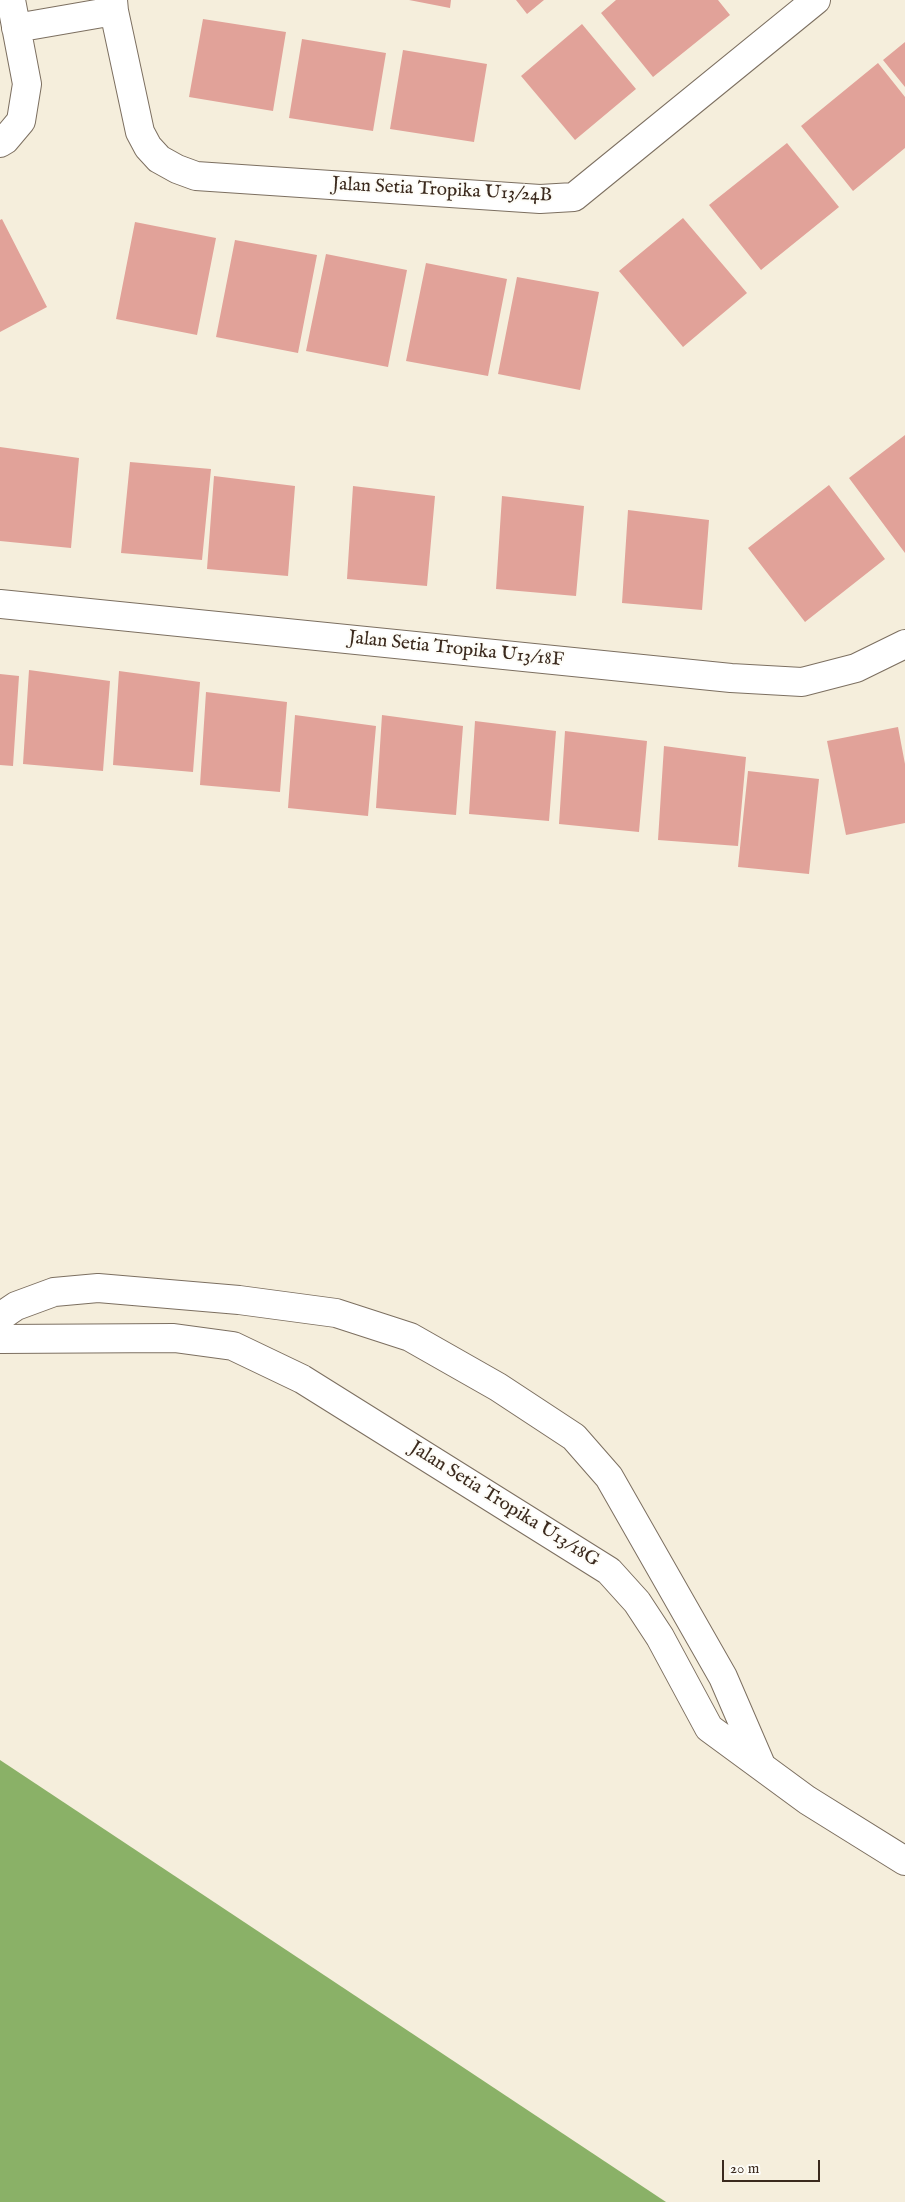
<!DOCTYPE html>
<style>
body{margin:0}
#map{position:relative;width:905px;height:2202px;overflow:hidden;background:#f5eedc;font-family:"IM FELL English",serif}
canvas{display:block}
.scale{position:absolute;left:722px;top:2160px;width:98px;height:22px;box-sizing:border-box;border:2px solid #3b2a1e;border-top:0;padding-left:6px;font-size:15px;line-height:18px;white-space:nowrap;color:#3b2a1e;-webkit-text-stroke:4px #fdfcf7;paint-order:stroke}
</style>
<div id="map">
<canvas width="905" height="2202"></canvas>
<div class="scale">20 m</div>
</div>
<script>
const g = document.querySelector('canvas').getContext('2d');
g.lineJoin = 'round';
function fill(path, color) {
  g.fillStyle = color;
  g.fill(path, 'evenodd');
}
function poly(rows) {
  const path = new Path2D();
  for (const r of rows) {
    path.moveTo(r[0], r[1]);
    for (let i = 2; i < r.length; i += 2) path.lineTo(r[i], r[i + 1]);
  }
  return path;
}
function trace(path, color, width, dash) {
  g.strokeStyle = color;
  g.lineWidth = width;
  g.lineCap = dash ? 'butt' : 'round';
  g.setLineDash(dash || []);
  g.stroke(path);
}
function write(font, color, halo, rows, align = 'center') {
  g.font = font + ' "IM FELL English",serif';
  g.lineWidth = 4;
  g.setLineDash([]);
  g.textBaseline = 'middle';
  g.strokeStyle = halo;
  g.fillStyle = color;
  for (const [text, x, y, turn = 0] of rows) {
    g.save();
    g.translate(x, y);
    g.rotate((+turn || 0) * Math.PI / 180);
    g.textAlign = isNaN(turn) ? turn : align;
    if (halo) g.strokeText(text, 0, 0);
    g.fillText(text, 0, 0);
    g.restore();
  }
}
fill(poly([
 [0,1760,666,2202,0,2202]
]), '#8ab167');
fill(poly([
 [409,0,451,0,450,8],
 [516,0,544,0,527,14],
 [616,0,718,0,730,15,653,77,601,13],
 [203,19,286,32,273,111,189,97],
 [582,24,636,89,575,140,521,76],
 [302,39,386,53,373,131,289,118],
 [905,42,905,87,883,60],
 [403,50,487,64,474,142,390,129],
 [878,63,905,97,905,148,853,191,801,126],
 [787,143,839,207,761,270,709,205],
 [683,218,747,293,683,347,619,271],
 [2,219,47,307,0,332,0,220],
 [135,222,216,238,197,335,116,319],
 [235,240,317,255,298,353,216,337],
 [326,254,407,270,388,367,306,351],
 [426,263,507,279,488,376,406,361],
 [517,277,599,292,580,390,498,374],
 [905,435,905,553,849,478],
 [0,447,79,458,71,548,0,541],
 [130,462,211,469,202,560,121,553],
 [214,476,295,486,288,576,207,569],
 [829,485,885,559,805,622,748,548],
 [353,486,435,496,427,586,347,579],
 [502,496,584,506,576,596,496,589],
 [628,510,709,520,702,610,622,603],
 [29,670,110,681,103,771,23,764],
 [119,671,200,682,193,772,113,765],
 [0,674,19,676,13,766,0,765],
 [206,692,287,702,280,792,200,785],
 [295,715,376,726,368,816,288,808],
 [382,715,463,726,456,815,376,808],
 [475,721,556,731,549,821,469,814],
 [898,727,905,764,905,823,846,835,827,741],
 [565,731,647,741,639,832,559,824],
 [664,746,746,757,738,846,658,840],
 [748,771,819,779,809,874,738,867]
]), '#e1a299');
const minor = poly([
 [114,11,140,132,148,147,159,159,177,169,196,176,540,199,574,197,816,0],
 [16,28,114,11,113,0],
 [0,143,5,140,21,121,27,84,11,0],
 [0,604,731,678,802,682,856,668,905,644],
 [0,1317,16,1306,54,1292,98,1288,239,1300,336,1313,410,1337,498,1387,574,1437,609,1477,723,1677,761,1765],
 [0,1339,174,1338,233,1346,302,1379,609,1571,637,1602,660,1637,709,1728,807,1800,905,1861]
]);
trace(minor, '#7c6f60', 30);
trace(minor, '#fff', 28);
write('19px', '#3b2a1e', '#fdfcf7', [
 ["Jalan Setia Tropika U13/24B",442,191,3],
 ["Jalan Setia Tropika U13/18F",456,650,6],
 ["Jalan Setia Tropika U13/18G",504,1505,32]
]);
</script>
